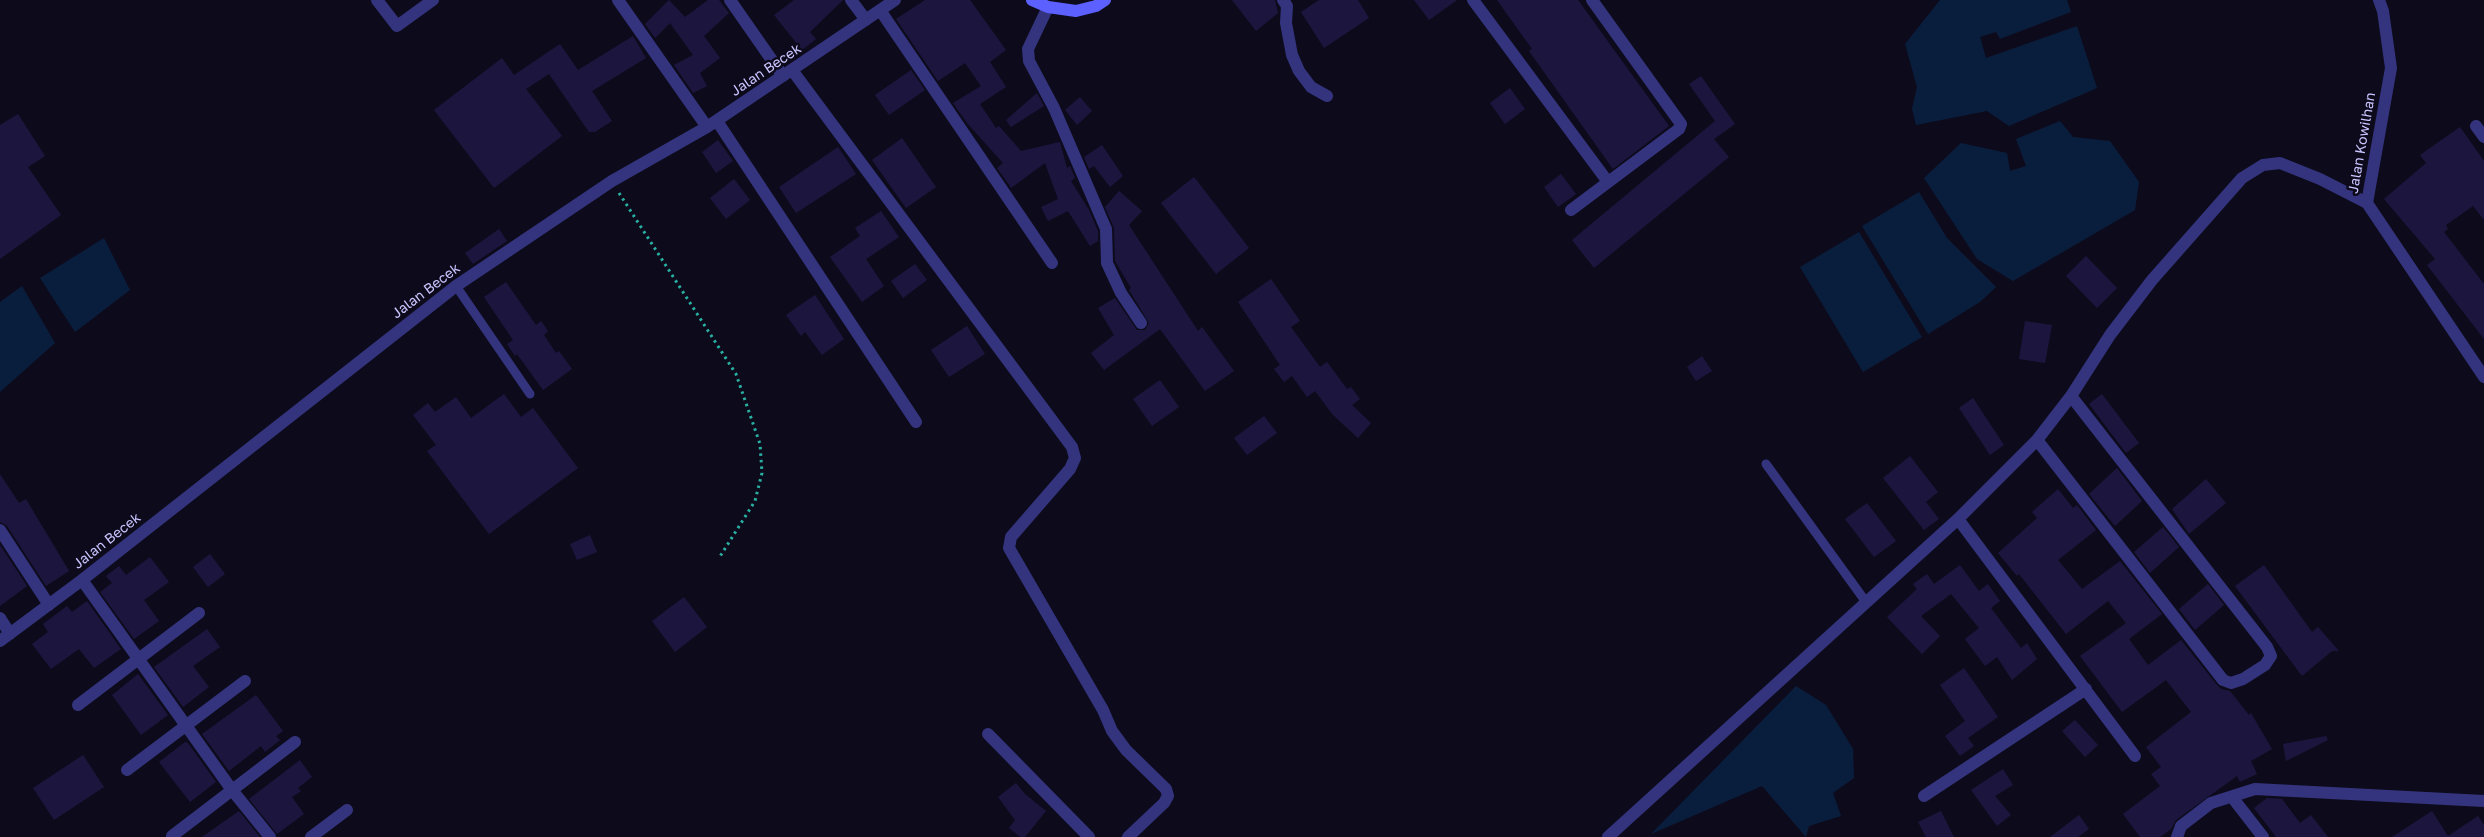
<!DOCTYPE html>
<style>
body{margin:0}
canvas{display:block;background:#0d0a1c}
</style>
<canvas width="2484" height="837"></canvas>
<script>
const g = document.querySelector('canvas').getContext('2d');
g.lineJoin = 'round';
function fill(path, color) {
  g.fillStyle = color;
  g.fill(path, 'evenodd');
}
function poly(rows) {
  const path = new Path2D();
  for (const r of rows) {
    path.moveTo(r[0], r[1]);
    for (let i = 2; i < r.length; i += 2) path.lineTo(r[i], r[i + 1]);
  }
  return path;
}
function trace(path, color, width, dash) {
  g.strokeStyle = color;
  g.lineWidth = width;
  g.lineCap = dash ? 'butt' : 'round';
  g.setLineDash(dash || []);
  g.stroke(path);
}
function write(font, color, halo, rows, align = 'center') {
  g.font = font + ' "Golos Text",sans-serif';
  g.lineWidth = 5;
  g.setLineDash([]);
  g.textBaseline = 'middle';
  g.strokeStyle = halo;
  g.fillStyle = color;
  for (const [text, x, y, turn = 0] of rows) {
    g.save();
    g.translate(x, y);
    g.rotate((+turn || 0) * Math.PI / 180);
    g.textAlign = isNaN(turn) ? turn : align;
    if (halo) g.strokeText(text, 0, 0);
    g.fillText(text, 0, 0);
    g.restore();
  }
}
fill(poly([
 [1940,0,2067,0,2071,12,2000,39,1996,32,1980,37,1986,58,2077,26,2097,88,2009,126,1987,111,1916,125,1912,109,1917,87,1905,44],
 [2060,121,2073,137,2110,141,2139,182,2135,210,2013,281,1977,259,1924,178,1961,143,2007,153,2010,171,2026,166,2016,139],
 [1919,192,1947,238,1996,287,1980,302,1928,334,1862,226],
 [1859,232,1922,337,1863,372,1800,267],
 [104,238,130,290,75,332,40,278],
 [22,286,55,343,0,392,0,302],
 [1796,686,1826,705,1853,749,1854,778,1833,793,1841,816,1809,826,1806,837,1762,786,1651,834]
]), '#091e3d');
fill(poly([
 [669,0,685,17,708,0,719,0,729,13,704,36,720,58,700,73,707,86,693,93,674,65,693,55,670,23,655,38,645,24],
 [794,0,843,0,810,32,816,39,802,50,774,15],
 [925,0,970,0,1006,50,990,62,1006,87,980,104,996,128,999,126,1021,151,1060,142,1067,168,1070,166,1075,178,1071,181,1089,210,1098,231,1098,241,1090,246,1068,211,1048,221,1041,207,1058,199,1045,163,1011,188,1010,186,997,168,1003,163,967,123,953,103,981,86,965,63,938,81,896,19],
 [1232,0,1275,0,1278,13,1256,31],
 [1319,0,1358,0,1369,18,1324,48,1301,12],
 [1414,0,1457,0,1429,20],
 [1497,0,1578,0,1669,126,1613,169,1529,51,1532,49],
 [633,36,646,58,592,91,612,121,595,132,589,132,549,74,526,89,562,136,494,188,434,110,502,58,514,75,560,44,578,70],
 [911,70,925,90,889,115,875,95],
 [1701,76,1735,124,1714,139,1729,157,1594,268,1572,240,1715,121,1689,84],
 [1510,88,1525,109,1505,124,1490,103],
 [1037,93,1044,106,1011,127,1006,120],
 [1080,97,1092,111,1077,125,1065,110],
 [18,114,45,156,28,167,61,215,0,259,0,125],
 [2460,127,2484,161,2484,220,2473,206,2446,225,2448,229,2444,232,2484,284,2484,339,2427,265,2435,259,2384,199,2426,163,2420,155],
 [902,138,936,187,906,208,872,160],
 [718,140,733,161,716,173,702,152],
 [1102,145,1123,176,1110,187,1094,166,1089,169,1084,157],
 [838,147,856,174,796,213,779,187],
 [1561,174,1576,194,1558,207,1544,187],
 [1194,177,1249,248,1216,274,1161,203],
 [734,179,750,200,726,219,710,198],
 [1119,191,1142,211,1129,225,1198,331,1202,327,1234,371,1205,391,1160,329,1104,370,1091,353,1114,335,1098,308,1115,298,1137,330,1145,330,1149,323,1129,290,1131,288,1115,261,1114,228,1105,207],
 [881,211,899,237,866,259,884,286,862,302,830,257,860,236,855,228],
 [499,229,507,241,473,264,465,253],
 [2086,256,2117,288,2097,308,2066,276],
 [915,264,927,280,903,298,891,281],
 [1271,279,1300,321,1291,327,1320,367,1327,362,1347,389,1351,387,1360,399,1352,405,1371,423,1358,438,1333,415,1315,391,1307,397,1292,376,1284,382,1274,369,1280,365,1238,302],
 [506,282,536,325,541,321,548,331,544,335,556,353,559,351,572,369,543,390,517,354,515,356,507,344,513,340,484,297],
 [815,295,844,339,822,355,805,332,801,336,786,315],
 [2025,321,2052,325,2045,363,2019,359],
 [967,326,985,354,949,377,931,350],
 [1702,356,1712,371,1696,381,1687,367],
 [1160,380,1179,407,1152,426,1133,399],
 [504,394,521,417,533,408,578,468,489,534,427,451,436,445,413,415,428,403,435,412,456,397,471,418],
 [2102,394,2139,443,2126,453,2089,404],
 [1973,398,2004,445,1990,455,1959,408],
 [1264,416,1277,433,1247,455,1234,438],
 [1910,456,1938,492,1926,502,1939,519,1924,530,1883,478],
 [2117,468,2142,501,2115,526,2089,494],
 [0,474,19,503,26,499,69,571,46,586,7,526,0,522],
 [2206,479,2226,503,2189,534,2172,509],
 [2058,489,2073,508,2077,505,2096,530,2058,560,2082,589,2120,561,2162,614,2129,639,2148,665,2181,640,2217,685,2221,689,2230,691,2249,715,2251,713,2272,749,2251,761,2257,774,2240,782,2237,776,2176,820,2171,829,2160,837,2140,837,2123,814,2160,786,2151,774,2161,767,2146,747,2191,712,2166,680,2122,712,2080,656,2126,623,2108,601,2066,634,2019,574,2017,576,1998,553,2037,518,2032,512],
 [1867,503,1896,541,1874,557,1845,519],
 [2163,527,2179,547,2150,573,2134,552],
 [590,535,597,552,577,560,570,544],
 [0,545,27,586,0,606],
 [210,554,225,574,208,587,193,567],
 [150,557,169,582,144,600,159,621,134,639,100,592,112,583,106,576,119,566,126,575],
 [1960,565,1979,591,1988,584,2000,601,1991,608,2021,648,2027,643,2037,659,2012,680,1997,657,1985,666,1965,639,1979,628,1951,594,1921,616,1940,636,1922,654,1887,617,1917,589,1913,584,1927,574,1934,584],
 [2264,565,2312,632,2318,627,2339,651,2332,651,2302,676,2235,586],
 [2208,584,2224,605,2195,630,2179,609],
 [684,597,707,627,675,652,652,621],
 [87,601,121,649,94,668,79,649,51,669,32,644,48,632,43,624,67,606,72,612],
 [207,629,220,647,193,666,209,687,183,707,154,667],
 [1964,668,1998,717,1968,738,1974,746,1960,756,1945,736,1965,721,1940,685],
 [138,674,168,715,141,735,112,695],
 [256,695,283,731,276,736,280,740,265,752,261,746,229,771,202,734],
 [2075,720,2098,745,2085,757,2062,731],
 [2326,736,2328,740,2286,761,2283,744],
 [185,742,188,743,216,782,190,802,159,762],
 [83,755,104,787,54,820,33,788],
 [300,760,312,777,298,788,301,791,292,797,304,814,277,834,249,799],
 [2003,769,2013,785,1995,796,2011,815,1997,826,1971,790],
 [1016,783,1025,794,1046,811,1025,837,1020,837,1009,828,1015,820,998,797],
 [2267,798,2282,799,2300,823,2311,815,2328,837,2276,837,2254,808],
 [239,811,260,837,202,837],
 [1941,811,1954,837,1926,837,1918,822],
 [2432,811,2448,836,2478,816,2484,825,2484,837,2392,837],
 [2079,815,2089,829,2078,837,2050,837]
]), '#1c163e');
trace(poly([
 [619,193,736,374,760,444,762,473,755,501,719,558]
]), '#28b1a2', 3, [2.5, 4]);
trace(poly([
 [456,286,530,394],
 [1766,464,1866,602]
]), '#33347d', 9);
trace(poly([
 [377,0,397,26,433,0],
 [618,0,707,127],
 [730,0,783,76],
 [851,0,866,20],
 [1283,0,1287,6,1286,23,1292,55,1299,71,1311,87,1327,96],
 [1473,0,1608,182],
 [2379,0,2383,11,2391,68,2367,203,2484,377],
 [1048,7,1028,49,1029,61,1054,108,1106,229,1107,263,1121,293,1141,323],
 [880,10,1052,263],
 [792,70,1072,447,1075,458,1070,469,1011,537,1009,548,1103,710,1112,731,1126,750,1166,789,1168,796,1164,803,1128,837],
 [717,121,916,422],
 [2476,126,2484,137],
 [1571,210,1679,129,1681,124,1592,0],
 [2037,440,2223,680,2231,683,2243,679,2265,665,2271,656,2267,647,2071,396],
 [1958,519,2135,756],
 [0,530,49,605],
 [82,580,232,790,270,837],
 [0,618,10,634],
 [0,641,82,580,456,286,612,181,707,127,895,0],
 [78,705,199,613],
 [988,734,1089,837],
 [127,770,245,681],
 [1924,796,2086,689],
 [2232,797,2263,837],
 [172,836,295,742],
 [311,837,347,810],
 [1608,837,1958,519,2037,440,2071,396,2110,335,2152,280,2242,178,2263,165,2280,163,2320,179,2367,203],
 [2177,837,2181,826,2211,803,2255,789,2484,801]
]), '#33347d', 12);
trace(poly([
 [1032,0,1048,7,1076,11,1096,6,1105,0]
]), '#5c60ff', 12);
write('14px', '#c9c5ff', '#0d0a1c', [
 ["Jalan Becek",766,70,-34],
 ["Jalan Kowilhan",2362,143,-80],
 ["Jalan Becek",426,291,-37],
 ["Jalan Becek",107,541,-38]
]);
</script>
